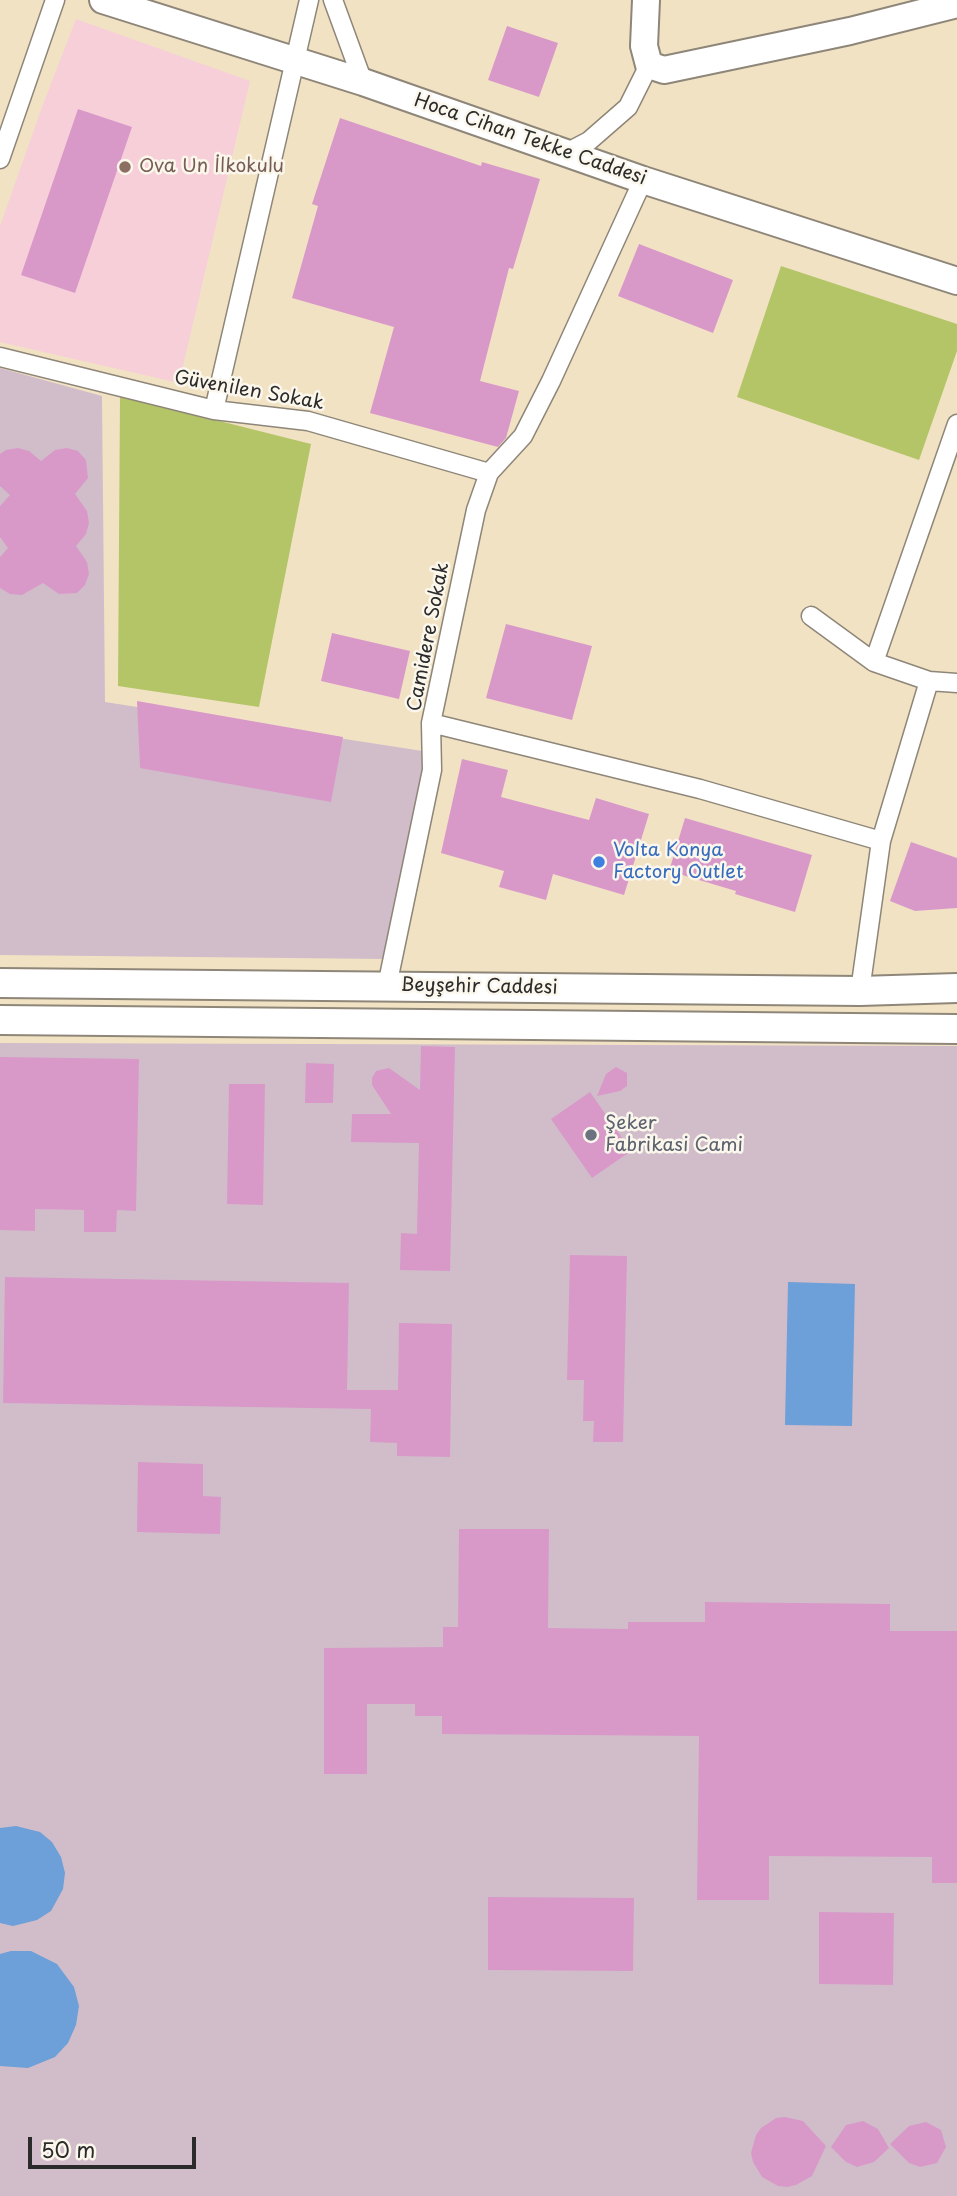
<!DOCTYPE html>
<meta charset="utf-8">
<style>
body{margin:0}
#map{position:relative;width:957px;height:2196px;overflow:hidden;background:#f2e2c4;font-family:"Playpen Sans",sans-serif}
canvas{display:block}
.scale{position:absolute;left:28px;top:2137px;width:168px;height:32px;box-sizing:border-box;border:4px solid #2b2b2b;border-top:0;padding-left:9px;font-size:21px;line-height:24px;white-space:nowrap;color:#2b2b2b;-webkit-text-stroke:5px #fbf7ec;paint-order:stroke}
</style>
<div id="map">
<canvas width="957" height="2196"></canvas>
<div class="scale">50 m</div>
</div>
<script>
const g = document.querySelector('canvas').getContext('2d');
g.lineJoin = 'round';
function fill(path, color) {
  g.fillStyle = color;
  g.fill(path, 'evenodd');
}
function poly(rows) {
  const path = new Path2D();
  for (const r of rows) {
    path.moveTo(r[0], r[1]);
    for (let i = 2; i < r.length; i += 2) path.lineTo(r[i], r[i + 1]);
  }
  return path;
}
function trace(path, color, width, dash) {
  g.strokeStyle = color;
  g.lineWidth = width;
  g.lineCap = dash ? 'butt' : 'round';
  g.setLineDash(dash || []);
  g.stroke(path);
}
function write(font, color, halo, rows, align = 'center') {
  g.font = font + ' "Playpen Sans",sans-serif';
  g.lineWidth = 5;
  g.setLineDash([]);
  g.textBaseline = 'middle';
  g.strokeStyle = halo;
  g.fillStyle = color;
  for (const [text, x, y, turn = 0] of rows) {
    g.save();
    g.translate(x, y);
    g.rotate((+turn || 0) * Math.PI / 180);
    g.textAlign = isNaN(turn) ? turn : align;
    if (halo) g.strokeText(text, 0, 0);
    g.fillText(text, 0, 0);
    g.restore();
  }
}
fill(poly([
 [76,19,250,81,179,383,0,342,0,226,42,107]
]), '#f6cfd8');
fill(poly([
 [0,368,102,396,105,702,442,754,385,959,0,955],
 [0,1043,957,1046,957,2196,0,2196]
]), '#d1bdca');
fill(poly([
 [781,266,957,324,957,351,919,460,737,397],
 [120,396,311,444,259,707,118,686]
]), '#b4c568');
fill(poly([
 [788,1282,855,1284,852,1426,785,1425],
 [16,1826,40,1832,52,1842,61,1857,65,1873,63,1889,51,1911,37,1920,13,1926,0,1923,0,1828],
 [11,1951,31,1951,57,1964,74,1987,79,2006,76,2025,68,2043,55,2057,28,2068,0,2066,0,1954]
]), '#6d9fd8');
fill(poly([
 [507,26,558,43,539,97,488,80],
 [78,109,132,127,75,293,21,275],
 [340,118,481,166,482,162,540,179,513,269,509,268,480,381,519,391,506,438,498,447,370,413,394,327,292,298,318,206,312,204],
 [639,244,733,280,713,333,618,296],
 [18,448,29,451,41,461,55,450,67,448,78,451,86,460,88,478,75,494,87,511,89,523,86,534,76,546,87,562,89,574,85,585,77,593,59,594,43,583,22,595,10,594,0,588,0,557,8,548,0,537,0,506,10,495,0,486,0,454,6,450],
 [506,624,592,646,572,720,486,698],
 [332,633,410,651,399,699,321,681],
 [137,701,343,737,331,802,140,768],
 [462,759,508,770,501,797,589,820,596,798,649,814,624,895,553,874,546,900,499,887,504,871,441,853],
 [685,818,812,855,795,912,735,894,736,891,669,871],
 [911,842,957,858,957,908,915,911,890,901],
 [421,1046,455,1047,450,1271,400,1270,401,1233,417,1234,419,1143,351,1142,352,1114,391,1114,372,1085,372,1078,376,1071,389,1068,420,1090],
 [0,1057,139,1059,136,1211,117,1210,116,1232,84,1232,84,1210,35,1209,35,1231,0,1230],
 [306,1063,334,1064,333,1103,305,1103],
 [616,1067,627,1073,627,1086,620,1091,597,1096,606,1074],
 [229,1084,265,1084,263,1205,227,1204],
 [590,1092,631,1151,592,1178,551,1119],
 [570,1255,627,1256,623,1442,593,1442,594,1421,583,1421,584,1380,567,1380],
 [5,1277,349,1283,347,1390,398,1390,399,1323,452,1324,450,1457,397,1456,397,1443,370,1442,371,1409,3,1403],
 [138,1462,203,1464,203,1496,221,1497,220,1534,137,1532],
 [459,1529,549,1529,548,1628,628,1629,628,1622,705,1622,705,1602,890,1604,890,1631,957,1631,957,1883,932,1883,932,1857,769,1856,769,1900,697,1900,699,1736,442,1734,442,1716,415,1716,415,1704,367,1704,367,1774,324,1774,324,1648,443,1647,443,1627,458,1627],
 [488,1897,634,1898,633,1971,488,1970],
 [819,1912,894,1913,893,1985,819,1984],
 [785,2117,803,2121,826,2146,812,2176,796,2185,787,2187,778,2186,762,2177,753,2162,751,2153,756,2135,761,2128,776,2118],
 [863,2121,878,2129,889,2148,874,2162,857,2167,846,2162,831,2147,846,2125],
 [926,2122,941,2130,946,2147,937,2163,920,2167,909,2163,890,2144,909,2126]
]), '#d899c9');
const street = poly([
 [333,0,363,82],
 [566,153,589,141,628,107,649,65],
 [0,159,55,0],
 [643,180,551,381,523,436,489,473,476,510,431,723,700,789,881,841],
 [0,357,214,410,308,421,489,473],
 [214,410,309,0],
 [811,616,874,662,929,681,957,683],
 [874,662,957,424],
 [387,986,432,770,431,723],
 [860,991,881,841,929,681]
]);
const secondary = poly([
 [103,0,363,82,643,180,957,281],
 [646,0,644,46,649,65,664,70,850,31,957,4]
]);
const primary = poly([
 [0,983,860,991,957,988],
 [0,1020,957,1029]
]);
trace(street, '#8e8678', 21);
trace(secondary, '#8e8678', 30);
trace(primary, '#8e8678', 32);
trace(street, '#fff', 18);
trace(secondary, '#fff', 26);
trace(primary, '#fff', 28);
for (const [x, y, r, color] of [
 [125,167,7,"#8d6e63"],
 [599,862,7,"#3f7fe0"],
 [591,1135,7,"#6b7280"]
]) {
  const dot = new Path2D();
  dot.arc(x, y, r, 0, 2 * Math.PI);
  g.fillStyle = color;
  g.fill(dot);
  trace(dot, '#fbf7ec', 2.5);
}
write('19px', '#2b2b2b', '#fbf7ec', [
 ["Hoca Cihan Tekke Caddesi",530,140,19],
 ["Güvenilen Sokak",249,391,10],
 ["Camidere Sokak",429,637,-79],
 ["Beyşehir Caddesi",479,987,1]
]);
write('19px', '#785e54', '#fbf7ec', [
 ["Ova Un İlkokulu",139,167]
], 'left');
write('19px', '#366cbe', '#fbf7ec', [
 ["Volta Konya",613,851],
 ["Factory Outlet",613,873]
], 'left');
write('19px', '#5b616d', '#fbf7ec', [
 ["Şeker",605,1124],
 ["Fabrikasi Cami",605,1146]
], 'left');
</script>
